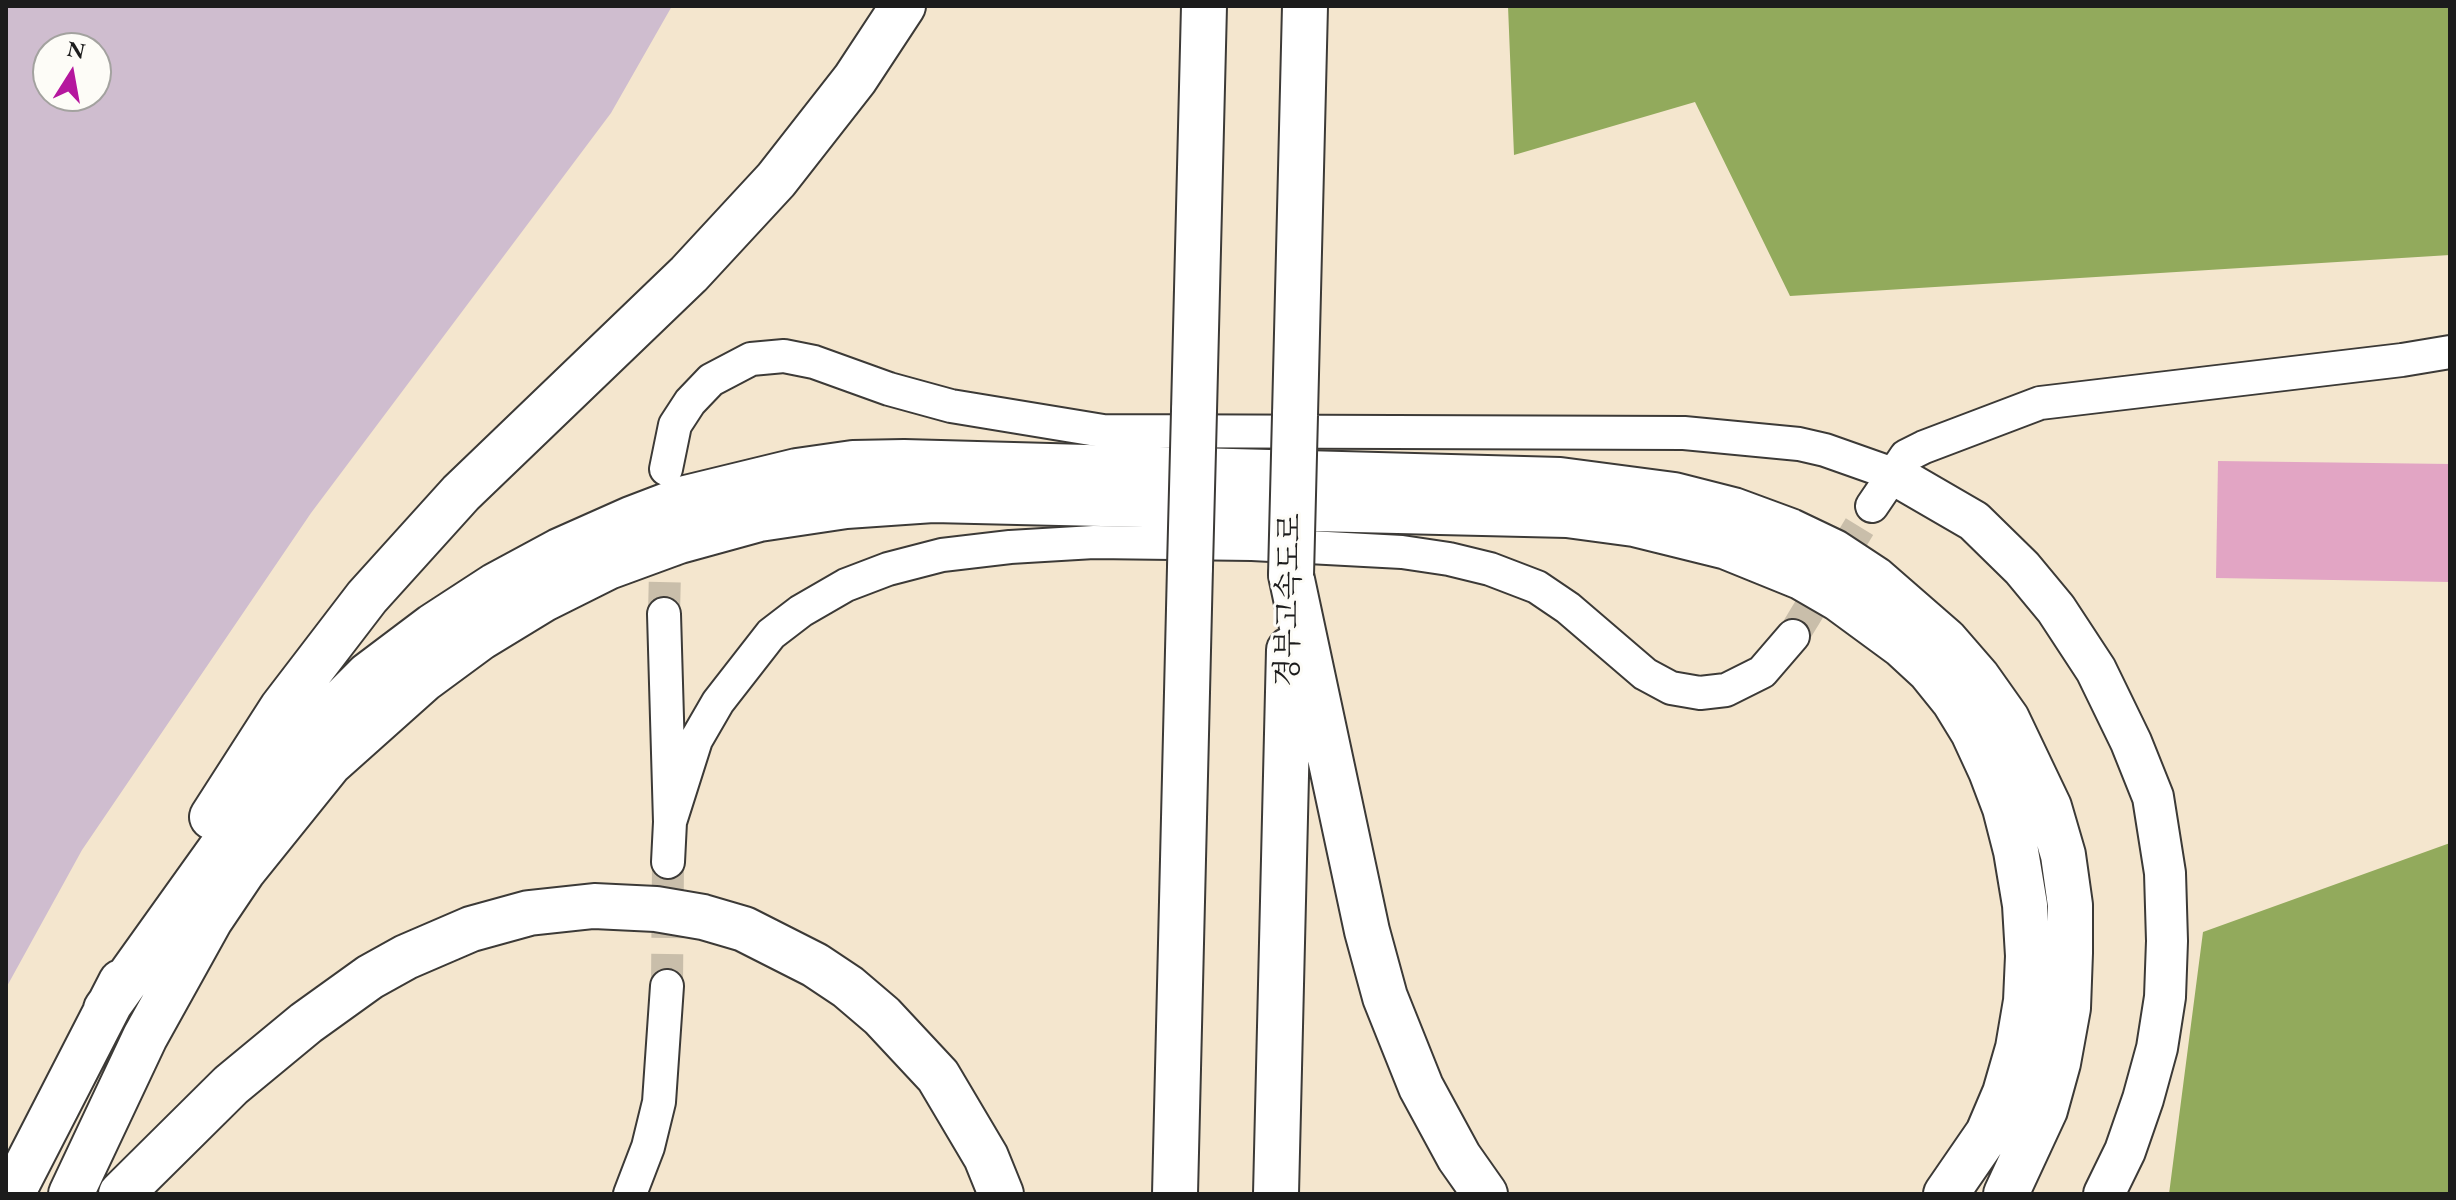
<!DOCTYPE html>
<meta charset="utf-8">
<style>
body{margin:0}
#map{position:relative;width:2456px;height:1200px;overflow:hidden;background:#f4e6ce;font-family:"EB Garamond",serif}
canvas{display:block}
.frame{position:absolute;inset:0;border:8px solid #1c1c1c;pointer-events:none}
.north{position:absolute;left:32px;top:32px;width:80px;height:80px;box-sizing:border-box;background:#fdfcf7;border:2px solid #a3a29f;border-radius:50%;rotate:11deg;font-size:22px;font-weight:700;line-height:32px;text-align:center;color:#1c1c1c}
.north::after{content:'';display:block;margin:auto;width:28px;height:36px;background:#b5179e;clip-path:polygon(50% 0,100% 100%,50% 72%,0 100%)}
</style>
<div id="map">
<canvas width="2456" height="1200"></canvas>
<div class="frame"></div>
<div class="north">N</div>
</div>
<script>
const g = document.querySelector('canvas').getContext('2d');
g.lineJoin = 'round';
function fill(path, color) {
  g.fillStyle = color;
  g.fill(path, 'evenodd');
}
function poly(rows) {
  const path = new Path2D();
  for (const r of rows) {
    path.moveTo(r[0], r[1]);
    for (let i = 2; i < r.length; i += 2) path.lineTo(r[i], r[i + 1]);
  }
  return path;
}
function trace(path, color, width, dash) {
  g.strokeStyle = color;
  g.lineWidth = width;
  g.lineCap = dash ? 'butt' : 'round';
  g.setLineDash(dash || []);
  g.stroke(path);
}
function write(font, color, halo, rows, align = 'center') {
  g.font = font + ' "EB Garamond","Noto Serif KR",serif';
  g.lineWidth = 6;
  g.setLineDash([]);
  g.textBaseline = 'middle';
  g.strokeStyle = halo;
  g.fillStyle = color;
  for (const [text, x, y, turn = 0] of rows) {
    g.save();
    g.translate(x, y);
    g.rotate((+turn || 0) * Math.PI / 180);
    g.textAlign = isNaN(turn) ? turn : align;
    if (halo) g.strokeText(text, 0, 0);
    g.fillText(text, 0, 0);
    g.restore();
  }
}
fill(poly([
 [6,6,672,6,611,113,311,513,82,850,6,988],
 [48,48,96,48,96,96,48,96]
]), '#cfbdcf');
fill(poly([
 [1508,6,2450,6,2450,255,1790,296,1695,102,1514,155],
 [2450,843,2450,1194,2169,1194,2203,932]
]), '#92aa5c');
fill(poly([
 [2218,461,2450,464,2450,582,2216,578]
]), '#e2a5c4');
trace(poly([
 [664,614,666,528],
 [1793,636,1872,506],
 [667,986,668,862]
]), '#c9beaa', 32, [32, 16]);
const minor = poly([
 [666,469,675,425,690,402,711,380,751,359,784,356,814,362,889,389,951,406,1103,431,1684,433,1799,444,1825,450,1893,474],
 [1872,506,1906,456,1924,447,2040,403,2402,360,2450,352],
 [664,614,670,822,668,862],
 [670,822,696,740,718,702,771,634,801,611,846,585,888,569,942,555,1010,547,1094,542,1252,544,1402,552,1449,559,1490,569,1537,587,1568,608,1645,674,1671,688,1700,693,1726,690,1762,672,1793,636],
 [630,1194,648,1147,659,1102,667,986]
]);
const tertiary = poly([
 [1893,474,1974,521,2022,568,2056,609,2096,670,2131,742,2153,797,2165,873,2167,941,2165,997,2157,1048,2143,1099,2125,1151,2104,1194]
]);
const motorway = poly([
 [1194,411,1204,6],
 [1295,415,1305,6],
 [1291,575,1367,931,1385,997,1421,1087,1459,1157,1485,1194],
 [212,817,282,708,367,597,461,493,689,274,776,180,855,79,903,6],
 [106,1009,259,795,318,725,368,675,433,626,496,585,559,551,631,519,686,498,797,471,853,463,904,462,1560,480,1674,495,1733,510,1790,531,1834,552,1875,579,1945,640,1978,678,2007,719,2049,807,2063,855,2070,905,2070,953,2068,1008,2058,1063,2045,1110,2006,1194],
 [12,1194,121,982],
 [71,1194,145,1037,210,920,243,871,330,763,423,680,480,638,544,599,608,567,679,541,759,519,846,506,933,500,1567,515,1634,524,1727,547,1801,577,1839,599,1903,646,1929,670,1954,701,1973,732,1991,771,2005,808,2016,851,2025,905,2028,956,2026,1001,2018,1048,2005,1093,1988,1133,1946,1194],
 [121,1194,231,1085,306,1023,370,977,406,957,471,929,529,913,594,906,656,909,703,917,744,929,815,965,848,987,882,1016,938,1076,986,1157,1001,1194],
 [1175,1194,1190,567],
 [1276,1194,1289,650]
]);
trace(minor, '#3c3a37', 36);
trace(tertiary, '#3c3a37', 44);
trace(motorway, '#3c3a37', 48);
trace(minor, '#fff', 32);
trace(tertiary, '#fff', 40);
trace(motorway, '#fff', 44);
const motorwayBridge = poly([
 [1190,567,1194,411],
 [1291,575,1295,415]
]);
trace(motorwayBridge, '#3c3a37', 48, []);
trace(motorwayBridge, '#fff', 44);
write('30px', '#1c1c1c', '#fdfcf7', [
 ["경부고속도로",1290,600,-89]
]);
</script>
